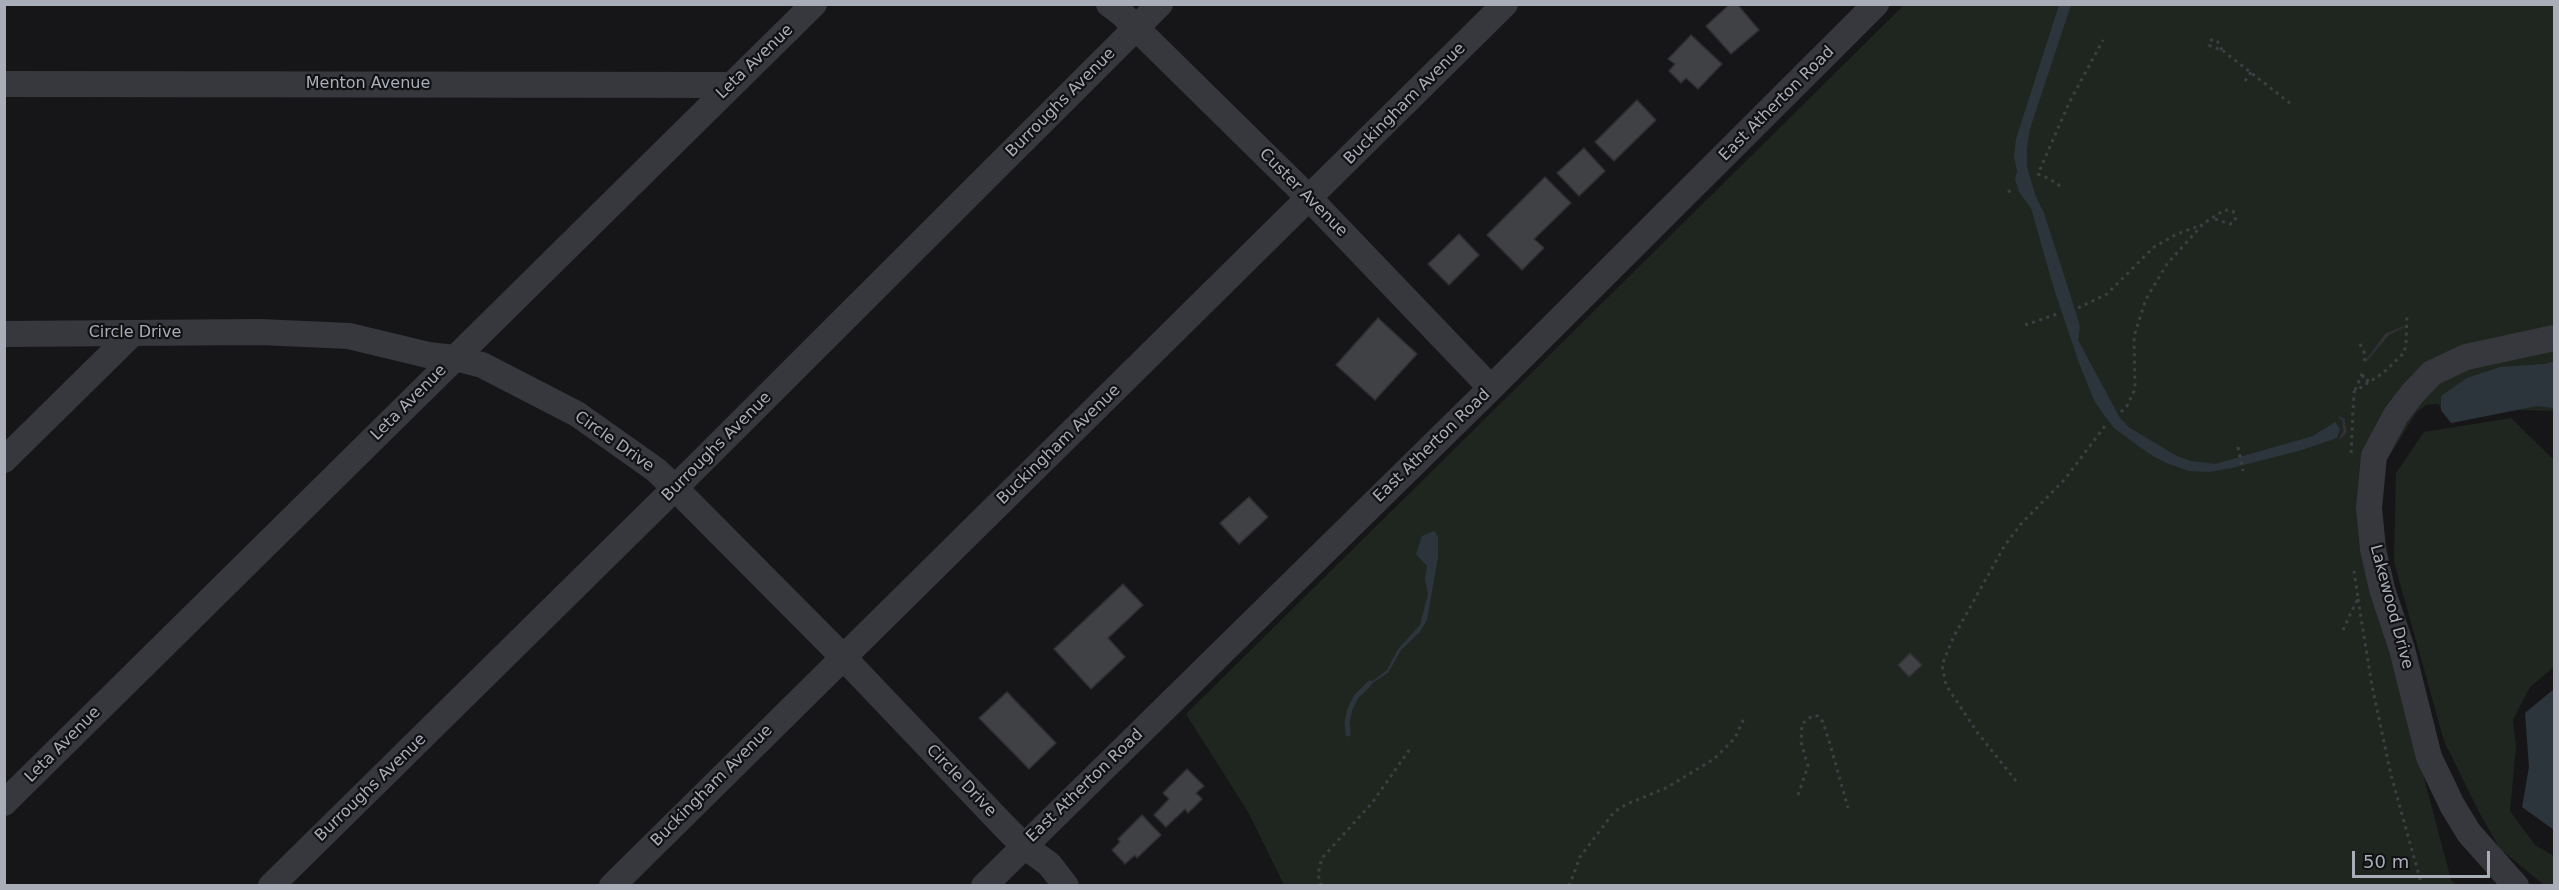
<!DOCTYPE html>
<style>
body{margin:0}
#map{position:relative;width:2559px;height:890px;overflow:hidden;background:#161618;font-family:"DejaVu Sans",sans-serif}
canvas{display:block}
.frame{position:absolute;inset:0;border:6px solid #a8adb8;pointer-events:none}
.scale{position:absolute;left:2352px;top:851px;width:138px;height:27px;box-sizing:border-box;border:3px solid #a8adb8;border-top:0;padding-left:8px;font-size:18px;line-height:21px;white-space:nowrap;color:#a8adb8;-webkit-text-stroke:4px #111113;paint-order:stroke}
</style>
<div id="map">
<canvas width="2559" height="890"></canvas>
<div class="frame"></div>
<div class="scale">50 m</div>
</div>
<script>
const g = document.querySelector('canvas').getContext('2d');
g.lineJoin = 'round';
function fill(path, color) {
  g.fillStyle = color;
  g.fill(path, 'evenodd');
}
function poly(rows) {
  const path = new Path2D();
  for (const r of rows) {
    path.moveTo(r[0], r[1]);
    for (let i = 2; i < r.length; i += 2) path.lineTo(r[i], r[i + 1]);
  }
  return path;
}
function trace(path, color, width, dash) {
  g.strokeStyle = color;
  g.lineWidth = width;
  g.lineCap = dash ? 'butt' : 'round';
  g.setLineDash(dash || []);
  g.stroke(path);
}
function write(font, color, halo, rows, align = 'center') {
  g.font = font + ' "DejaVu Sans",sans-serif';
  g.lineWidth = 4.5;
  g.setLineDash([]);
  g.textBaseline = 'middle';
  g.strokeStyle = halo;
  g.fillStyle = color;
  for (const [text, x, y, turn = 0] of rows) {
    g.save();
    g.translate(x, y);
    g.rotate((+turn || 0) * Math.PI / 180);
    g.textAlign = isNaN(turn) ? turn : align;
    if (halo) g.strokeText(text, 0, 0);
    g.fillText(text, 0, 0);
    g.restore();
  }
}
fill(poly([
 [1904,5,2554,5,2554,411,2517,410,2451,423,2438,404,2426,405,2416,413,2362,500,2365,554,2451,880,2457,885,1284,885,1248,812,1186,714],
 [2511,418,2554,460,2554,667,2530,687,2513,720,2516,747,2510,811,2535,845,2554,856,2554,885,2544,885,2500,849,2479,812,2444,741,2394,562,2396,473,2424,432]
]), '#1e261f');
fill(poly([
 [2059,5,2071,5,2030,129,2027,148,2027,167,2036,197,2044,213,2078,319,2080,327,2078,340,2120,418,2130,428,2177,456,2191,461,2215,464,2313,436,2335,422,2340,429,2337,438,2302,450,2232,468,2210,472,2189,471,2166,463,2148,453,2114,428,2104,415,2094,400,2079,363,2054,289,2031,208,2019,192,2015,179,2017,171,2014,157,2016,139],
 [2554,361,2554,408,2537,406,2451,423,2441,410,2441,396,2467,378,2500,367,2545,364],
 [1434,531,1438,537,1438,557,1427,620,1420,632,1401,650,1388,673,1371,684,1370,683,1387,670,1398,649,1420,625,1428,594,1425,579,1427,566,1416,554,1422,536],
 [2554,689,2554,830,2522,807,2529,767,2525,713]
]), '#2c353c');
trace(poly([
 [1348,734,1347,722,1350,709,1356,697,1370,683]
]), '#2c353c', 5);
const building = poly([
 [1730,4,1737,4,1759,30,1731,54,1706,26,1730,4],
 [1691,35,1722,64,1698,89,1686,78,1681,83,1669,71,1675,64,1668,59,1691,35],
 [1637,100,1656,120,1614,161,1595,142,1637,100],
 [1584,148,1605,171,1579,196,1557,173,1584,148],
 [1545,177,1571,203,1534,239,1544,248,1522,270,1487,235,1545,177],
 [1459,234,1479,255,1449,285,1428,264,1459,234],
 [1378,318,1417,354,1375,400,1336,365,1378,318],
 [2403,327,2388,335,2366,361,2386,334,2403,327],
 [2339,417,2344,419,2346,432,2340,439,2344,431,2343,420,2339,417],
 [1249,497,1268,517,1239,544,1220,523,1249,497],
 [1123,584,1143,605,1108,638,1125,657,1091,689,1054,649,1123,584],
 [1910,653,1922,665,1909,677,1898,665,1910,653],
 [1007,692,1056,743,1029,769,979,718,1007,692],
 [1187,769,1204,786,1196,793,1202,799,1188,813,1185,809,1166,827,1154,815,1169,799,1163,793,1187,769],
 [1142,815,1161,835,1137,858,1135,855,1125,864,1112,850,1120,842,1118,839,1142,815]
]);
fill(building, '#404145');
trace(building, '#303034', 1.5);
trace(poly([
 [2222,50,2218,42,2213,39,2210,41,2209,45,2212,47,2222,50,2291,104],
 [2245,81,2251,72],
 [2060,186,2050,179,2038,174,2069,103,2103,40],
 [2008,192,2013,189],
 [2078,308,2107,294,2154,247,2177,234,2201,225],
 [2025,325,2057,314],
 [2360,344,2364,352,2365,362],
 [2355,390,2363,372,2363,379,2369,381],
 [2121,412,2127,406,2135,389,2134,336,2146,299,2167,264,2203,224,2221,212,2225,210,2233,211,2236,217,2235,221,2230,224,2212,218],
 [2238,447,2243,471],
 [2351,453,2354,392,2383,373,2404,353,2406,344,2407,313],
 [2358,599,2372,686,2391,775,2422,886],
 [2343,630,2358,598,2354,571],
 [2016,781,1977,732,1946,685,1942,665,1954,636,2005,545,2021,524,2065,479,2105,426],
 [1798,795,1808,766,1801,742,1802,724,1812,716,1818,716,1823,722,1830,744,1848,808],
 [1321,886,1318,874,1322,858,1372,803,1412,746],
 [1569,886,1580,857,1614,812,1627,804,1666,788,1714,759,1735,738,1745,716]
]), '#3d3f44', 3, [3, 4.5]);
trace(poly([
 [1109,4,1121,13,1310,199,1491,388],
 [4,84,732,85],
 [4,334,260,332,349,336,428,355,455,358,482,365,577,414,656,470,675,488,843,657,1005,827,1024,846,1049,864,1066,886],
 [4,460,133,333],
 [4,803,814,4],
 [271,886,675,488,1160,4],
 [612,886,1505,4],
 [984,886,1491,388,1876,4],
 [2516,886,2469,833,2452,805,2429,757,2402,649,2382,589,2373,549,2369,508,2374,456,2396,415,2413,393,2432,373,2466,357,2554,338]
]), '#37383d', 26);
write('16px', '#a8adb8', '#111113', [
 ["Leta Avenue",755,62,-44],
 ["Menton Avenue",368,84],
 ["Burroughs Avenue",1061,103,-45],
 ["Buckingham Avenue",1405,104,-45],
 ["East Atherton Road",1777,104,-45],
 ["Custer Avenue",1303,193,45],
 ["Circle Drive",135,333],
 ["Leta Avenue",409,403,-45],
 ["Circle Drive",614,442,35],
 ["Buckingham Avenue",1059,445,-44],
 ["East Atherton Road",1432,446,-44],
 ["Burroughs Avenue",717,447,-45],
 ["Lakewood Drive",2391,607,75],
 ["Leta Avenue",63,745,-45],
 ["Circle Drive",961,781,46],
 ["Buckingham Avenue",712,786,-45],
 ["East Atherton Road",1085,786,-44],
 ["Burroughs Avenue",371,788,-44]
]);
</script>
